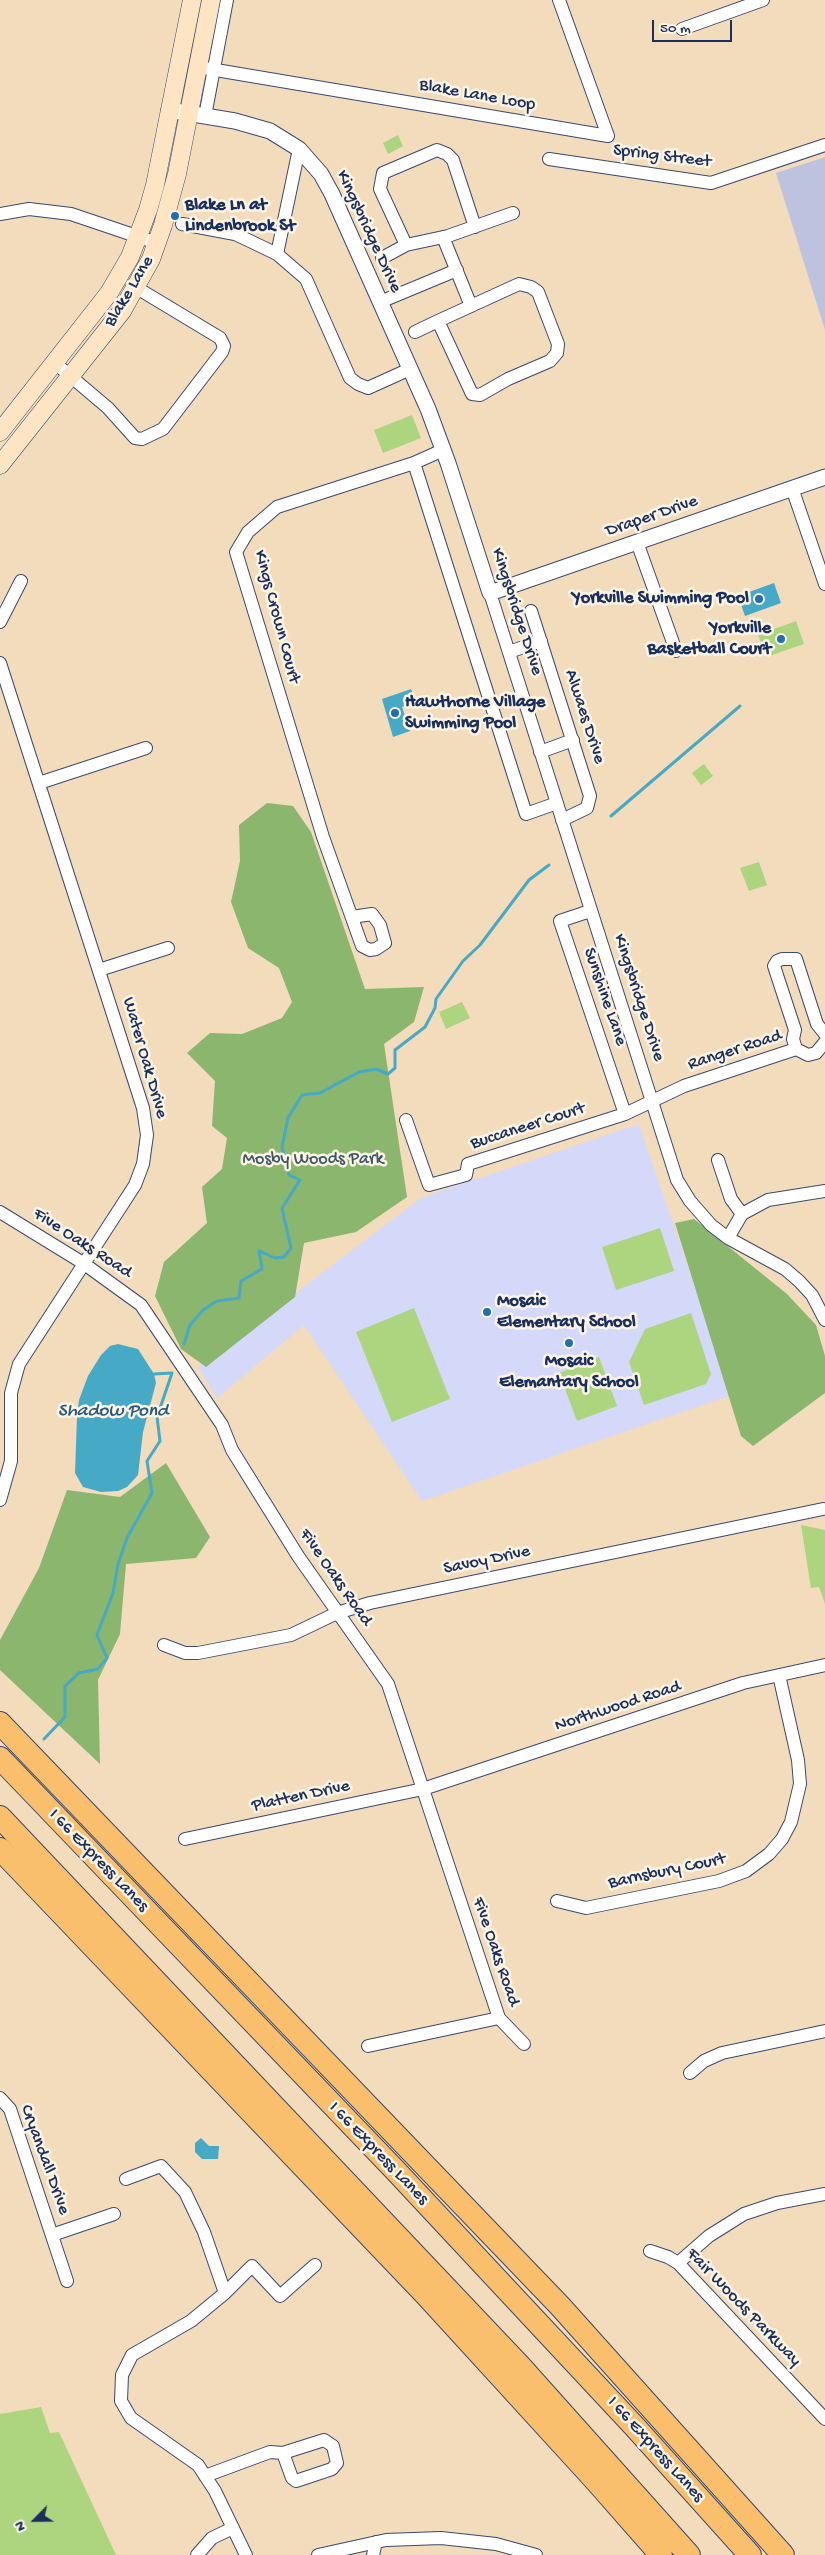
<!DOCTYPE html>
<style>
body{margin:0}
#map{position:relative;width:825px;height:2555px;overflow:hidden;background:#f2dcbc;font-family:"Gochi Hand",sans-serif}
canvas{display:block}
.north{position:absolute;left:10px;top:2495px;width:50px;height:50px;-webkit-text-stroke:4px #fcf5e5;paint-order:stroke;rotate:247deg;font-size:14px;font-weight:700;line-height:20px;text-align:center;color:#1b2f5e}
.north::after{content:'';display:block;margin:auto;width:18px;height:22px;background:#1b2f5e;clip-path:polygon(50% 0,100% 100%,50% 72%,0 100%)}
.scale{position:absolute;left:652px;top:20px;width:80px;height:22px;box-sizing:border-box;border:2px solid #1b2f5e;border-top:0;padding-left:6px;font-size:15px;line-height:18px;white-space:nowrap;color:#1b2f5e;-webkit-text-stroke:4px #fcf5e5;paint-order:stroke}
</style>
<div id="map">
<canvas width="825" height="2555"></canvas>
<div class="north">N</div>
<div class="scale">50 m</div>
</div>
<script>
const g = document.querySelector('canvas').getContext('2d');
g.lineJoin = 'round';
function fill(path, color) {
  g.fillStyle = color;
  g.fill(path, 'evenodd');
}
function poly(rows) {
  const path = new Path2D();
  for (const r of rows) {
    path.moveTo(r[0], r[1]);
    for (let i = 2; i < r.length; i += 2) path.lineTo(r[i], r[i + 1]);
  }
  return path;
}
function trace(path, color, width, dash) {
  g.strokeStyle = color;
  g.lineWidth = width;
  g.lineCap = dash ? 'butt' : 'round';
  g.setLineDash(dash || []);
  g.stroke(path);
}
function write(font, color, halo, rows, align = 'center') {
  g.font = font + ' "Gochi Hand",sans-serif';
  g.lineWidth = 5;
  g.setLineDash([]);
  g.textBaseline = 'middle';
  g.strokeStyle = halo;
  g.fillStyle = color;
  for (const [text, x, y, turn = 0] of rows) {
    g.save();
    g.translate(x, y);
    g.rotate((+turn || 0) * Math.PI / 180);
    g.textAlign = isNaN(turn) ? turn : align;
    if (halo) g.strokeText(text, 0, 0);
    g.fillText(text, 0, 0);
    g.restore();
  }
}
fill(poly([
 [639,1124,732,1395,422,1501,304,1325,217,1398,198,1367,421,1198]
]), '#d4d8f9');
fill(poly([
 [825,157,825,330,776,173]
]), '#bdc3de');
fill(poly([
 [398,135,403,146,388,154,383,143],
 [412,415,421,438,383,453,374,430],
 [796,621,804,644,766,657,758,635],
 [704,764,713,776,701,785,692,773],
 [759,862,767,885,749,891,740,868],
 [462,1002,470,1018,446,1029,439,1012],
 [660,1228,674,1271,616,1290,602,1247],
 [414,1308,450,1399,392,1422,356,1332],
 [691,1313,711,1374,706,1384,644,1405,629,1362,645,1329],
 [599,1357,617,1406,577,1421,559,1373],
 [801,1525,825,1530,825,1604,819,1587,811,1588],
 [41,2407,50,2433,59,2432,116,2555,0,2555,0,2414]
]), '#add47f');
fill(poly([
 [267,803,293,806,311,832,365,989,424,987,414,1022,384,1044,407,1197,356,1232,304,1243,295,1297,206,1367,181,1349,155,1296,164,1262,207,1223,202,1187,222,1169,227,1138,212,1126,215,1081,187,1053,210,1033,242,1034,282,1018,292,1002,279,968,248,948,231,902,240,861,239,825],
 [694,1219,787,1294,816,1325,825,1356,825,1393,753,1446,741,1436,675,1223],
 [166,1463,210,1537,196,1558,126,1564,120,1634,98,1680,100,1764,0,1670,0,1640,39,1568,67,1490,120,1497]
]), '#8ab66e');
fill(poly([
 [774,583,781,603,745,616,738,596],
 [411,689,415,701,402,707,410,731,393,737,382,699],
 [118,1344,138,1349,154,1374,156,1383,143,1432,138,1475,127,1487,118,1491,101,1492,83,1487,75,1473,77,1417,79,1400,88,1376,101,1355,110,1346],
 [201,2138,209,2146,219,2146,218,2159,202,2159,195,2152,195,2143]
]), '#46a9c5');
trace(poly([
 [611,816,740,706],
 [184,1344,190,1325,203,1310,217,1301,239,1298,241,1281,262,1269,259,1251,275,1258,284,1257,291,1248,282,1208,300,1180,289,1175,282,1147,288,1118,302,1095,320,1093,359,1072,376,1069,388,1074,395,1068,395,1050,425,1027,435,1008,436,999,463,961,480,945,529,880,549,865],
 [44,1739,65,1717,65,1686,79,1673,98,1669,107,1658,97,1635,113,1593,118,1564,127,1538,152,1493,147,1461,160,1441,157,1417,172,1373,154,1374]
]), '#46a9c5', 3);
const minor = poly([
 [682,29,763,0],
 [198,67,608,136,559,0],
 [205,116,227,0],
 [549,159,711,183,825,145],
 [0,214,29,209,71,214,157,243],
 [182,224,235,234,250,241,277,254,306,279,350,378,358,384,368,388,410,369],
 [443,237,471,306],
 [406,245,380,189,383,173,437,150,447,154,453,160,475,227],
 [277,254,299,149],
 [382,258,406,245,448,236,513,213],
 [380,302,457,270],
 [415,332,438,321,519,284,531,287,538,292,558,344,557,353,550,361,508,379,480,395,472,394,438,321],
 [55,363,108,408,135,438,142,439,163,429,222,352,224,346,220,338,137,288],
 [414,463,526,814,557,803],
 [792,488,825,584],
 [637,542,676,651],
 [490,593,677,1180,690,1201,711,1225,728,1238,785,1269,799,1281,812,1295,825,1320],
 [531,611,590,796,587,808,562,820],
 [0,622,21,581],
 [509,652,541,641],
 [0,663,143,1108,147,1135,143,1164,135,1185,19,1364,11,1393,11,1461,0,1500],
 [540,752,573,740],
 [39,783,146,748],
 [590,911,560,921,625,1114],
 [352,917,372,914,380,925,385,943,376,949,370,950,362,946,323,837,236,552,248,532,277,507,414,463,443,450],
 [99,970,168,948],
 [796,1049,793,1039,795,1030,774,966,777,961,782,959,796,959,817,1024,825,1034],
 [796,1049,808,1055,816,1053,825,1042],
 [406,1120,429,1185,466,1175,468,1164,625,1114,684,1086,796,1049],
 [718,1160,731,1199,742,1214],
 [0,1212,83,1263,141,1305,222,1425,232,1450,298,1556,388,1684,499,2018,524,2044],
 [728,1238,742,1214,768,1200,825,1191],
 [164,1645,185,1653,198,1653,291,1635,337,1613,370,1603,823,1509],
 [185,1839,423,1789,743,1683,825,1665],
 [557,1901,586,1908,719,1881,746,1871,769,1854,782,1839,791,1822,800,1784,798,1760,779,1675],
 [368,2046,499,2018],
 [690,2073,704,2061,722,2053,825,2031],
 [0,2098,10,2109,67,2281],
 [126,2179,161,2166,185,2192,204,2232,225,2293,191,2321,132,2355,122,2375,121,2401,131,2418,198,2465,215,2491,246,2555],
 [52,2235,114,2214],
 [650,2251,668,2257,678,2263,825,2419],
 [678,2263,709,2236,744,2214,777,2203,825,2194],
 [225,2293,252,2266,280,2296,315,2265],
 [205,2476,270,2452,283,2453,324,2440,333,2446,337,2463,332,2469,296,2481,292,2478,283,2453],
 [197,2555,212,2538,233,2528],
 [318,2555,386,2540,441,2538,496,2544,536,2555],
 [373,2555,376,2542]
]);
const tertiary = poly([
 [169,110,235,121,270,131,299,149,321,174,332,194,428,409,448,463,490,593,825,477]
]);
const secondary = poly([
 [0,432,109,293,130,257,148,210,155,185,192,0],
 [0,465,122,311,151,259,163,225,177,174,211,0]
]);
const motorway = poly([
 [0,1723,560,2306,783,2555],
 [0,1758,395,2170,635,2427,750,2555],
 [0,1817,521,2367,689,2555],
 [0,1849,426,2295,596,2481,661,2555]
]);
trace(minor, '#3b496c', 14);
trace(tertiary, '#3b496c', 17);
trace(secondary, '#3b496c', 19);
trace(motorway, '#3b496c', 24);
trace(minor, '#fff', 12);
trace(tertiary, '#fff', 15);
trace(secondary, '#fde5c4', 18);
trace(motorway, '#f9bf6c', 22);
for (const [x, y, r, color] of [
 [175,216,5,"#1f6fb2"],
 [759,599,5,"#1f6fb2"],
 [781,639,5,"#1f6fb2"],
 [395,713,5,"#1f6fb2"],
 [487,1312,5,"#1f6fb2"],
 [569,1343,5,"#1f6fb2"]
]) {
  const dot = new Path2D();
  dot.arc(x, y, r, 0, 2 * Math.PI);
  g.fillStyle = color;
  g.fill(dot);
  trace(dot, '#fcf5e5', 2);
}
write('18px', '#1b2f5e', '#fcf5e5', [
 ["Blake Lane Loop",477,96,10],
 ["Spring Street",662,157,7],
 ["Kingsbridge Drive",368,232,65],
 ["Blake Lane",130,292,-59],
 ["Draper Drive",652,517,-19],
 ["Kingsbridge Drive",516,612,72],
 ["Kings Crown Court",276,617,75],
 ["Alwaes Drive",584,717,72],
 ["Sunshine Lane",604,997,71],
 ["Kingsbridge Drive",638,998,72],
 ["Ranger Road",735,1051,-18],
 ["Water Oak Drive",144,1058,74],
 ["Buccaneer Court",528,1127,-18],
 ["Five Oaks Road",82,1244,33],
 ["Savoy Drive",487,1561,-12],
 ["Five Oaks Road",335,1578,55],
 ["Northwood Road",618,1707,-18],
 ["Platten Drive",301,1797,-12],
 ["I 66 Express Lanes",98,1861,46],
 ["Barnsbury Court",667,1872,-12],
 ["Five Oaks Road",495,1952,71],
 ["I 66 Express Lanes",378,2154,46],
 ["Cryandall Drive",44,2160,70],
 ["Fair Woods Parkway",743,2308,46],
 ["I 66 Express Lanes",655,2450,48]
]);
write('bold 18px', '#1b2f5e', '#fcf5e5', [
 ["Blake Ln at",185,206],
 ["Lindenbrook St",185,227],
 ["Yorkville Swimming Pool",749,599,"right"],
 ["Yorkville",771,629,"right"],
 ["Basketball Court",771,650,"right"],
 ["Hawthorne Village",405,703],
 ["Swimming Pool",405,724],
 ["Mosaic",497,1302],
 ["Elementary School",497,1323],
 ["Mosaic",569,1362,"center"],
 ["Elemantary School",569,1383,"center"]
], 'left');
write('18px', '#405866', '#fcf5e5', [
 ["Mosby Woods Park",313,1160]
]);
write('italic 19px', '#2a5a82', '#fcf5e5', [
 ["Shadow Pond",113,1412]
]);
</script>
